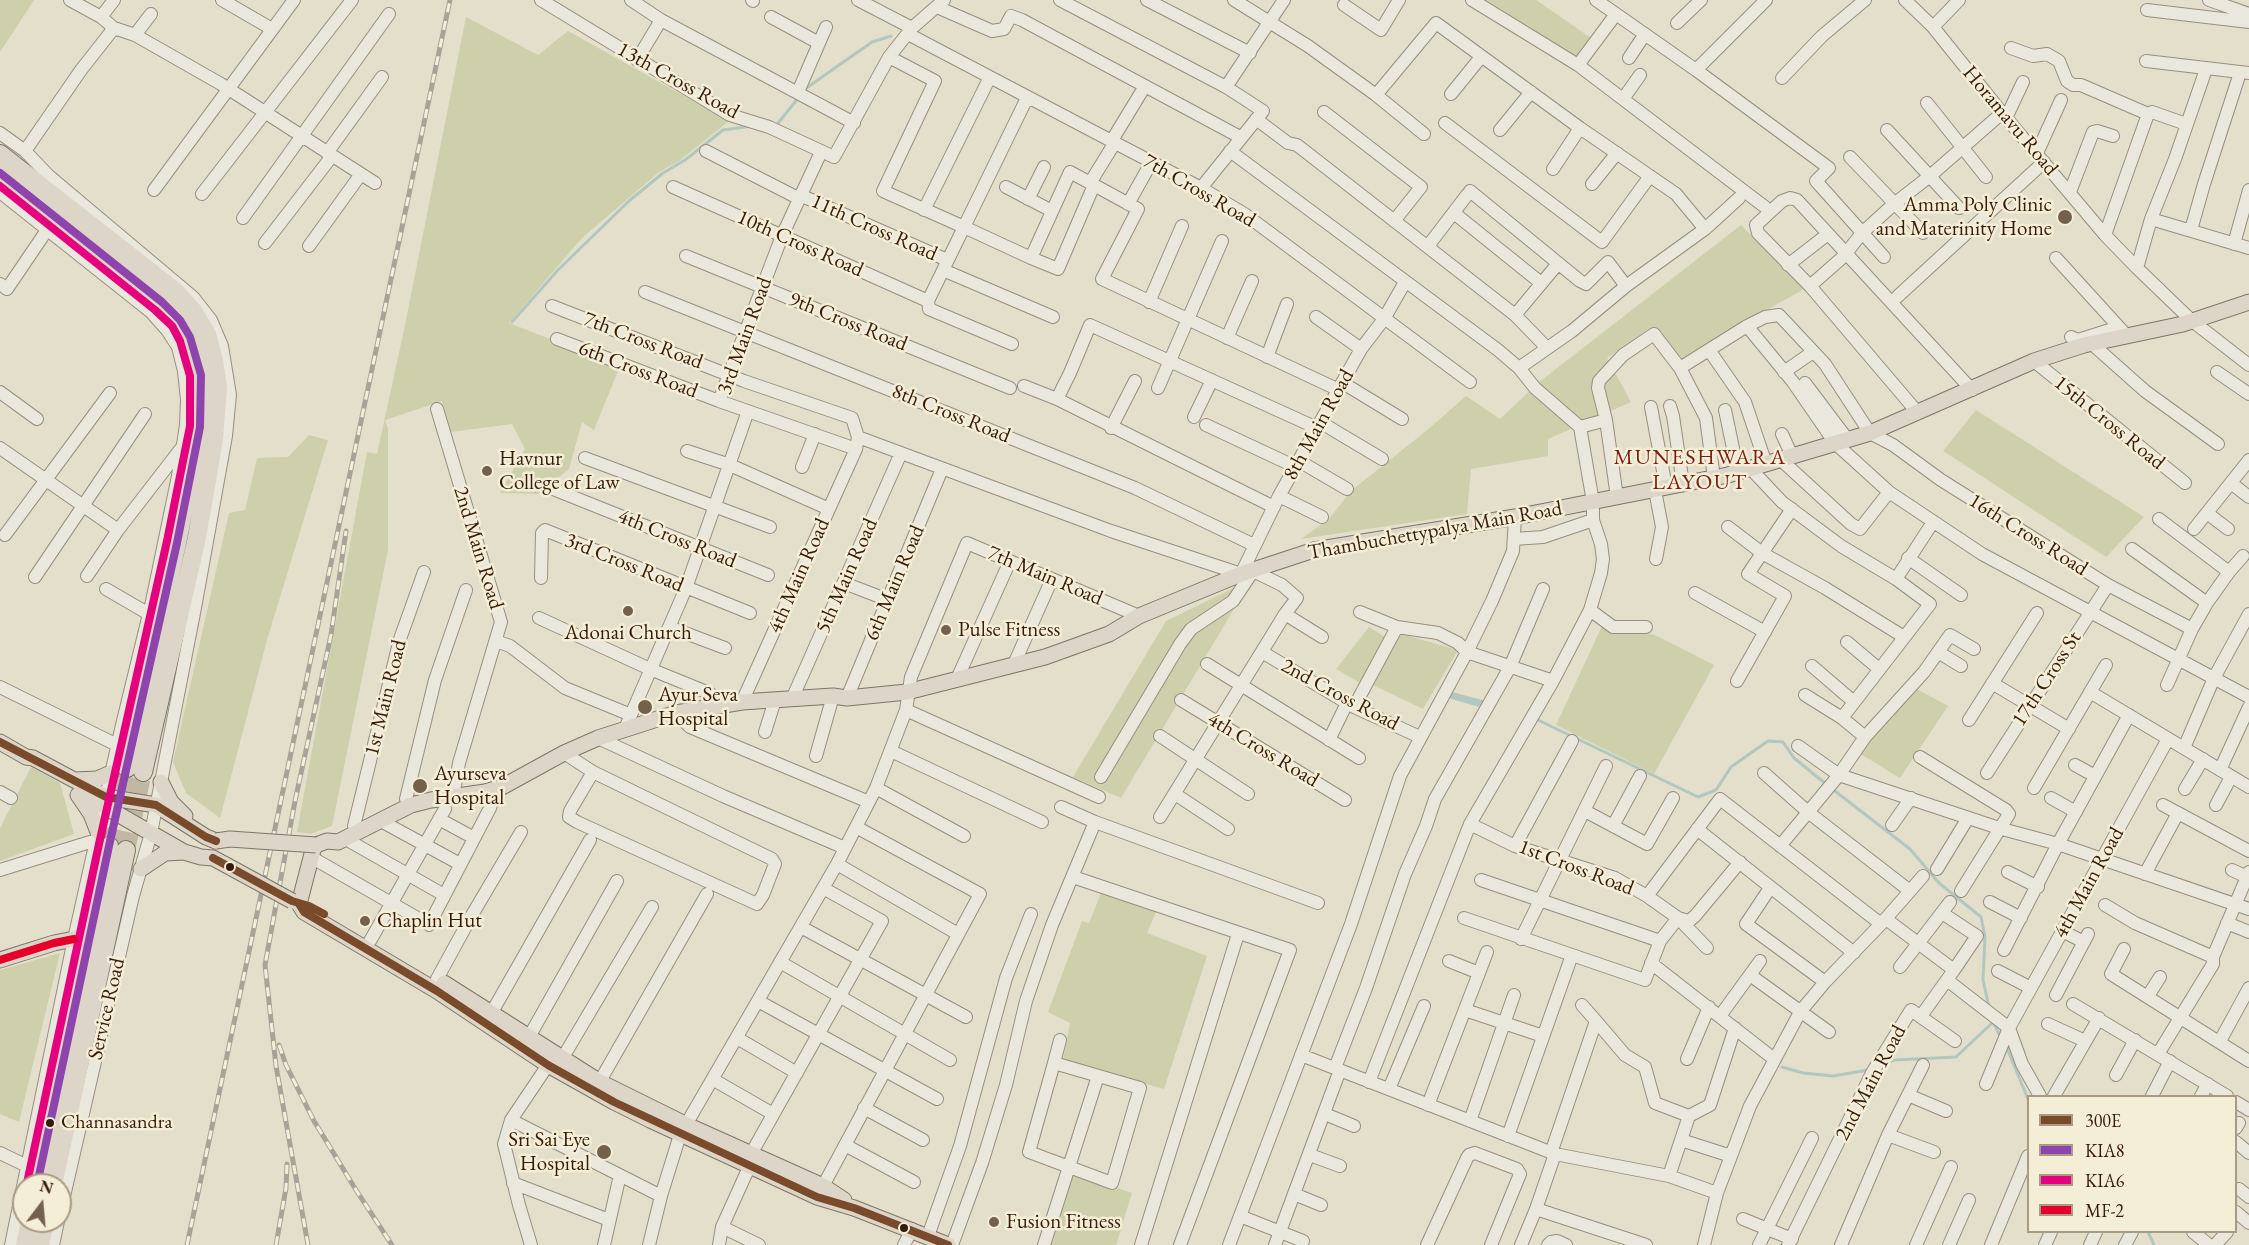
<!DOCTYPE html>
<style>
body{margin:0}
#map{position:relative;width:2249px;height:1245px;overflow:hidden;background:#e4dfca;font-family:"EB Garamond",serif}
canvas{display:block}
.legend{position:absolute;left:2027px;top:1095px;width:210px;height:138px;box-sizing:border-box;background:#f5eed6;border:2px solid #a99a84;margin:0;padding:8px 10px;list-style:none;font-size:18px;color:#361c0a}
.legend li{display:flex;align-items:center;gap:12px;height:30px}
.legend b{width:30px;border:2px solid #a99a84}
.north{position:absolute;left:12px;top:1173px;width:60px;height:60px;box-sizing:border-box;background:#f5eed6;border:2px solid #a99a84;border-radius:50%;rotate:16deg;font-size:16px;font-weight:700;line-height:24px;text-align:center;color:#361c0a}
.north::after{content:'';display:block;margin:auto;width:21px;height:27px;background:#73604d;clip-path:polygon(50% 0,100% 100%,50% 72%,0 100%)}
</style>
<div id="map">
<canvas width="2249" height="1245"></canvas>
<ul class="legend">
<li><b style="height:8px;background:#7a4b2a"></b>300E</li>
<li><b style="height:8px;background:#8e44ad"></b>KIA8</li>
<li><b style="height:8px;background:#e5007d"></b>KIA6</li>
<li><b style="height:8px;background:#e4002b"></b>MF-2</li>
</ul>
<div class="north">N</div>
</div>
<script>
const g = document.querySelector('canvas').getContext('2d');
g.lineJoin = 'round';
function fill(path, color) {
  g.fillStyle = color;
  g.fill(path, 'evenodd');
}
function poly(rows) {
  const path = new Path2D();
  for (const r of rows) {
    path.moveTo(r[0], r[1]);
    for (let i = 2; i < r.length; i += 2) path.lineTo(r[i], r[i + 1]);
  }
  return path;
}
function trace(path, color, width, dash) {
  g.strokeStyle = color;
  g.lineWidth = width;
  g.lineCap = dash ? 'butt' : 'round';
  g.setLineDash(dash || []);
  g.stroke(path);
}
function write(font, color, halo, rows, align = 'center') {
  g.font = font + ' "EB Garamond",serif';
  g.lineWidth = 5;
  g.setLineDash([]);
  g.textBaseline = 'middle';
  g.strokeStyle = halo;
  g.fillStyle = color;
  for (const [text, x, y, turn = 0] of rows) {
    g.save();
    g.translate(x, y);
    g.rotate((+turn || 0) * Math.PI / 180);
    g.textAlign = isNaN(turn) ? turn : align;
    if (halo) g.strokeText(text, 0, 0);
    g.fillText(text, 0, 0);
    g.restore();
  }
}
fill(poly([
 [0,0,34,0,0,52],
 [1480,0,1536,0,1591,38,1576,60],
 [466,17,538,55,568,31,729,121,679,161,659,172,582,238,509,323,620,366,594,430,582,422,569,469,538,494,500,493,525,449,512,424,450,432,442,401,385,420,388,428,388,550,332,826,311,834,297,832,367,452,377,454,404,330],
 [1741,225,1804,289,1682,358,1651,327,1607,358,1631,402,1548,439,1548,456,1471,469,1467,514,1301,539,1329,519,1351,491,1426,431,1466,396,1500,419,1538,383],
 [1976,410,2144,517,2106,557,1943,451],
 [309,435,328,440,267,640,220,818,186,793,173,762,229,513,245,510,257,458,288,457],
 [1252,579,1121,798,1073,777,1166,621],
 [1602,626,1655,635,1714,665,1654,774,1556,725],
 [1369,627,1385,637,1360,683,1336,669],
 [1398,633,1458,650,1423,709,1371,684],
 [1915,688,1948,706,1900,778,1859,753],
 [31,767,60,783,74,834,0,861,0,828],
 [1101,893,1156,912,1147,933,1207,956,1164,1089,1063,1060,1070,1023,1048,1012,1082,921,1089,923],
 [60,953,19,1122,0,1114,0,970],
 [1072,1173,1132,1193,1116,1245,1051,1245]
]), '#cdd0ab');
fill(poly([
 [1448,691,1486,701,1479,707,1445,697]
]), '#b2c7c0');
trace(poly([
 [805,89,872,42,891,36],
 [775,127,799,97],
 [512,322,558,270,629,201,663,173,685,160,723,130,752,126],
 [1536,719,1698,797,1716,790,1731,767,1768,741,1783,742,1794,758,1826,784],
 [1831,788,1910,849,1939,883,1981,917,1985,937,1983,980,1989,1007],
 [1992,1020,2001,1038],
 [2006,1046,2028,1099],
 [1883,1065,1894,1060,1956,1057,1992,1023],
 [1782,1067,1803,1073,1833,1076,1868,1070],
 [2148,1232,2154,1245]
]), '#b2c7c0', 3);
trace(poly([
 [109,846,127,768],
 [126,850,143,772]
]), '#c1b8a4', 18, [18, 9]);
const minor = poly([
 [70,0,101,17,114,28],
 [222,0,272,29],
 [541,0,730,115,769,127,834,157,889,57,912,28,944,0],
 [631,0,661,20,854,123],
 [752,0,753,1],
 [858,0,912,28],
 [1060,0,1226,87,1263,111,1201,188],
 [1147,0,1250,53],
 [1234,0,1308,46,1376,95,1424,134],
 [1472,0,1578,65,1765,207],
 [1596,0,1696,70,1829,168,1816,181,1884,257],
 [1905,0,1933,27,2002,113,2105,235,2137,268,2191,320,2249,365],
 [2209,0,2249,14],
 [1344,5,1381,30,1399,0],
 [937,7,992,31,1004,29,1011,16,1022,20,1240,137],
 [2147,10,2249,22],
 [101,17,114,0],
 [771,17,819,43],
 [1677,23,1701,0],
 [1933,27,1959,0],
 [908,34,1201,188,1246,215,1470,382],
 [135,35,151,14],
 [2011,48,2033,56,2047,54,2059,61,2067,81,2073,85,2081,85,2148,114],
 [889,57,935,81,883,191,964,227,1027,98],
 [1629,58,1645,34],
 [637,60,661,20],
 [2146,61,2249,73],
 [1578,65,1616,14],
 [1696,70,1766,0],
 [1782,78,1822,36,1865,0],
 [1226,87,1284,0],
 [798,92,826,27],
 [1451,94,1481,57],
 [1376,95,1436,23,1580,128,1676,194,1705,229],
 [1623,99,1640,75],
 [1927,103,1986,177],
 [1324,112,1421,187,1394,221],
 [2006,118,2023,82],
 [1256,119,1288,143,1297,145,1515,315,1547,348],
 [1445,123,1602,242,1650,176],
 [1500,130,1531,92],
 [1887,130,1959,208],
 [0,133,25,151,48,175,193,297,211,320,222,346,230,395,226,436,195,608,151,833,133,896,60,1214],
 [1111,142,1145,86],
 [25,151,81,70,114,28,135,35,221,84,375,183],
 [706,151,798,198],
 [1230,151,1498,350,1519,368,1535,388,1580,427,1593,502,1593,520,1601,544,1603,559,1601,573,1590,610],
 [327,153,382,77],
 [2037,153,2061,100],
 [1850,157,1923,233],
 [1553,169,1580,128],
 [1090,183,1114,144],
 [1592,184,1617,153],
 [1094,185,1138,209,1102,279,1339,390],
 [673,187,928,301],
 [1006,187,1052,211],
 [154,190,294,0],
 [1470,191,1580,281,1586,284,1608,262,1626,286],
 [0,192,151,312,167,330,178,347,184,371,187,400,186,425,178,476,151,606,122,725,74,939,11,1245],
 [2070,192,2093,132,2097,131,2113,136],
 [202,194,352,0],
 [800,195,947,260],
 [1028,199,1044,167],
 [1128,204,1151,163],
 [924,210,990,77],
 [1454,213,1541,283],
 [243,218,389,14],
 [2151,219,2249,248],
 [2191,230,2204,184,2238,79],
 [2105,235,2148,114,2152,112,2186,124],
 [265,243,332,156],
 [2234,244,2249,190],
 [309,246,361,174],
 [1428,246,1467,195],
 [686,256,1010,388],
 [2056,258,2127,336],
 [1788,265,1828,234],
 [2137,268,2151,219,2175,159,2204,75],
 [943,270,1053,317],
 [0,284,7,289,47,230],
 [1810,286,1843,257,1862,233,1894,204,1930,176,2002,113],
 [645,292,1135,488,1254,545],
 [1897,297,2044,162],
 [1149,302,1182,226],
 [552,306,744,381,852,418,858,437],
 [1515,315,1556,266],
 [1316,317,1361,349],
 [1747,326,1793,382,1835,443,1889,492,1982,554,2249,697],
 [2071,337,2078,340,2119,327],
 [1227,338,1252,281],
 [557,339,719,401,856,449],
 [2091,343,2145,391,2218,444],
 [1012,344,929,309,928,301,964,227,1031,258,1058,269,1094,185,1070,172,1031,258],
 [1709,350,1745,402,1766,464],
 [1267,357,1287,304],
 [2034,361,2185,483],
 [1519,368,1572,331,1626,286,1705,229,1739,198],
 [1680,368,1706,418,1714,478],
 [1784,372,1813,352],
 [2217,372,2249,394],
 [1343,383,1402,419],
 [1805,383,1848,440],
 [1024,386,1057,399,1274,507],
 [1158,388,1222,241],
 [0,392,37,419],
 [1057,399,1070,373,1090,325,1317,428],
 [719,401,782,236,821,152],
 [1670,406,1673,416,1683,484],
 [1651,407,1666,487],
 [437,409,501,622,459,763,454,791],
 [1725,410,1738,472],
 [1918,413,1810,286,1758,233,1756,225,1782,201,1790,198,1797,200,1972,390],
 [1194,417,1212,380],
 [1606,420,1617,497],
 [1320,422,1382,459],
 [1206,425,1296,467],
 [1580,427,1606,420,1598,388,1599,381,1623,355,1654,334,1680,368,1747,326,1765,317,1779,315,1825,364,1870,433,1893,445,1941,480,2108,585,2192,629],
 [1111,428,1135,381],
 [1782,434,1792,456],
 [0,448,118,530],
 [687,451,730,465,829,509],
 [585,458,770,527],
 [1780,459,1851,524,1860,529,1889,492],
 [1299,461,1347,489],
 [802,467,815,434],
 [1750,468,1782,502,1841,546,1896,579,1930,604,1842,718,1865,737],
 [2231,483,2249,497],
 [553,489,768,575],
 [1655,490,1662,527,1656,559],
 [1279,496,1322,517],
 [2207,513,2228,529],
 [2159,519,2229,572],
 [1728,527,1762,553,1825,588,1904,637],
 [2194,529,2249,460],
 [5,535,110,393],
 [1514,539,1543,537,1593,520],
 [2132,549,2207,603],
 [1908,558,1961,595],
 [87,576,118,530,183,446],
 [35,577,145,414],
 [541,578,542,533,545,530,750,613],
 [1896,579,1933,522],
 [844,583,888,600],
 [106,589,149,614],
 [1695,593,1765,632],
 [1360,612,1397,627],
 [1285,614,1322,637],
 [539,618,650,669,709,693,726,705],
 [669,627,725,648],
 [496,641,510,646,565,688,631,715],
 [1847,642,1879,669],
 [1262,652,1354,707,1420,737],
 [1938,652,1961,666],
 [1014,664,1052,579],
 [1207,664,1359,758],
 [1812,666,1854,702],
 [957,679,1010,561],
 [1737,681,1785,596,1748,574,1792,509],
 [1992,683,2069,729],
 [2167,685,2192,629,2207,603,2229,572,2243,556],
 [0,687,117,745],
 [2090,692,2249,787],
 [1805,695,1842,718],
 [847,698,942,469],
 [792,699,901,453],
 [1181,700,1345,800],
 [742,702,856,449,858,437,1111,531,1241,574,1279,496,1361,349,1384,319,1405,282],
 [1354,707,1397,627,1438,633,1458,643,1467,652,1553,681],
 [906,710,1099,797],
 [676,713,690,727,869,802],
 [1969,720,2037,613],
 [624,731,686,588,748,411],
 [765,732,775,700],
 [1160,736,1248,794],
 [598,738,723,796,845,848],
 [1329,740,1347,703],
 [1798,746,1839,775,2002,829,2058,844,2249,909],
 [2184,748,2214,678,2249,614],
 [891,751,1042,822],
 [564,753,593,772],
 [816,756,833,696],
 [1920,757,2006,810,2009,814,1961,891],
 [2075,765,2095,776],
 [2220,770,2249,707],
 [593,772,772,859,775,864,763,895,757,904,577,822,569,817,570,811,593,772],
 [1987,773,2108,585],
 [1101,777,1180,644,1191,629,1233,601,1253,571,1282,585,1297,598,1285,614,1160,817],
 [876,788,964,836],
 [2034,788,2106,665],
 [2185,789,2203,759],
 [0,792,11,798],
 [1175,794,1228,829],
 [2051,798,2076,812],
 [406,799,435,680,466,590],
 [2163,805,2249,851],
 [2216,805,2231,777],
 [1061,807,1095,822,1318,903],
 [1585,811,1647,844,1673,798],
 [439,819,474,838],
 [381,821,460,864],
 [1470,824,1515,846,1615,878,1647,896,1678,918,1707,948],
 [1892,825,1911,798],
 [354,826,400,639,424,572],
 [1613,826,1640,776],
 [1697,829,1854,953],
 [344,838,444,895],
 [1515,846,1572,741],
 [1780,846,1839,775,1865,737,1924,672,1950,635,1974,649],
 [316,860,426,923],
 [837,864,958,934],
 [1937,869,1968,818],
 [0,870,90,842,96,843],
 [2232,870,2247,877],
 [2008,872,2038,887],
 [2145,874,2178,813],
 [1073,877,1290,950,1180,1245],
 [1481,880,1660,941],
 [1770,888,1746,924,1825,982],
 [1910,891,1923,876],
 [1647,896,1720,799,1881,924],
 [1990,902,2021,918],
 [2105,905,2135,923,2213,957,2213,964,2158,1054],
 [1942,913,1977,936,1954,970],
 [1464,918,1645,980,1660,941,1678,918],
 [1678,918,1689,921,1695,916,1740,862],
 [1886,919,1954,970,1921,1016],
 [2227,923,2249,932],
 [429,925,490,808,497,788],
 [801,927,966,1017],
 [2062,931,2084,942],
 [1521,939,1606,766],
 [370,941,445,809],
 [2124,949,2111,974,2249,1061],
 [2004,950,2058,844,2129,715],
 [2213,957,2249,872],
 [1449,961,1479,973,1487,952],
 [780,962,950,1060],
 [1651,963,1774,1059],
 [1900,967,1950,902],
 [1998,971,2031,988],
 [1750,975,1829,1032],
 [437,979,472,915,521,832],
 [1947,980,2009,1028],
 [2056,995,2088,934],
 [2148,996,2160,977],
 [758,1001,937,1099],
 [2073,1004,2227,1096],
 [1582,1005,1596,1021],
 [1465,1010,1543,1036],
 [1720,1016,1760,961],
 [488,1019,590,840],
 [2048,1024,2085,1041],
 [2009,1028,2022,1064,2040,1096],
 [529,1037,617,881],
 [737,1038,797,1073],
 [2220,1041,2249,988],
 [1301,1055,1555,1154,1669,1176],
 [562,1059,652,907],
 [1687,1059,1709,1007],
 [1054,1063,1029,1152,1112,1183,1140,1088,1054,1063,1060,1040],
 [1335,1068,1366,988,1405,874,1426,826,1435,799,1510,667,1543,589],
 [2116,1075,2135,1040],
 [714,1080,773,1114],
 [1369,1082,1470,824,1553,681,1590,610,1613,627,1646,627],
 [1986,1084,2009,1028,2168,739],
 [596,1088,707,894],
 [1389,1089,1424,1006],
 [1908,1095,1946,1111],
 [2054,1096,2099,1018],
 [2152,1096,2170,1061],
 [2201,1096,2208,1084],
 [2236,1102,2249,1110],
 [1428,1105,1479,973],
 [864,1108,923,1140],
 [1325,1114,1354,1126],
 [1689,1116,1710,1105,1735,1028],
 [511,1120,661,1196],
 [1470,1121,1514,995],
 [2236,1128,2239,1123],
 [1888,1135,1934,1152],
 [1508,1136,1572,955],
 [1681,1140,1731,1156],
 [2236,1142,2249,1153],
 [845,1145,914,1182],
 [0,1153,27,1166],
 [1551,1153,1596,1021,1625,1055,1645,1067,1655,1103,1689,1116,1669,1176,1717,1193],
 [1310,1155,1340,1166],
 [513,1183,609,1220],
 [823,1186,980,894,856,827],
 [2239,1189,2249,1197],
 [1294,1194,1321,1205],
 [1536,1209,1646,1245],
 [2236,1212,2249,1223],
 [1240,1216,1303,1241],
 [1743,1219,1792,1239],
 [722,1227,759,1245],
 [2193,1232,2209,1245],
 [928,1236,960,1146,1006,978,1031,914],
 [53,1245,58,1221],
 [531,1245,519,1205,504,1144,511,1120,552,1059],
 [604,1245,620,1175],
 [649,1245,661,1196,680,1135,837,864,876,788,906,710,911,677,967,543,1139,616],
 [719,1245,722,1227,750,1165,751,1154,882,921,823,888],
 [904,1245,912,1229],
 [952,1245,982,1163,1006,1085,1026,1001,1052,925,1095,822],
 [1044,1245,1098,1076],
 [1141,1245,1238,934],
 [1229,1245,1351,924,1400,776,1467,652,1492,601,1513,551,1515,517],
 [1275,1245,1340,1070],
 [1427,1245,1467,1158,1469,1155,1475,1153,1517,1169,1520,1174,1491,1245],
 [1521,1245,1536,1209,1555,1154],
 [1548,1245,1551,1242,1557,1241,1566,1245],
 [1704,1245,1717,1193,1750,1106,1800,1012,1825,982,1881,924,1910,891,1808,812,1764,773],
 [1759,1245,1812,1138],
 [1788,1245,1872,1073,1911,1010,1955,1041],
 [1841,1245,1888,1135,1923,1065],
 [1916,1245,1951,1167],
 [1949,1245,1969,1200],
 [1991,1245,2028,1156],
 [2045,1245,2051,1232],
 [2090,1245,2096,1232],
 [2125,1245,2132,1232],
 [2215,1245,2227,1232]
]);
const major = poly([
 [0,742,26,757,33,758,106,797,156,805,206,837,216,841],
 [75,780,97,779,111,773],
 [161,782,171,802,185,816],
 [78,795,91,814,98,832],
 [88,797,184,852,201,857,213,858,226,865],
 [327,841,338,842,411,805,431,800,485,792,502,787,564,753,598,738,676,713,742,702,833,696,847,698,907,692,1045,657,1109,634,1139,616,1241,574,1314,550,1515,517,1728,475,1870,433,2034,361,2084,345,2183,324,2249,302],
 [141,869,165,853,184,852],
 [299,904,304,912,437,991,548,1065,614,1102,650,1120,817,1197,854,1208,948,1245],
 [299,904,313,850,316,845,327,841],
 [0,960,54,943,74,939],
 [444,983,600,1082,687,1125,823,1186,844,1200]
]);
const highway = poly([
 [0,154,175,291,193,311,207,334,214,360,218,387,214,439,206,487,196,542,143,772],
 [0,173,162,302,180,320,190,337,196,352,201,375,200,427,177,543,127,768],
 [37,1185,109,846],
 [53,1185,126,850],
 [25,1245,30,1221],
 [40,1245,45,1221]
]);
trace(minor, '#968f81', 14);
trace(major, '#7d7568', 17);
trace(highway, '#7d7568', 20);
trace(minor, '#eae7dd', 12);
trace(major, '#ddd6c8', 15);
trace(highway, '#ddd6c8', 18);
const rail = poly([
 [279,1045,286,1065,314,1121,356,1190,392,1245],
 [187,1245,450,0],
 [276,1245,286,1188,287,1164],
 [308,1245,276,1066,265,965,295,801,331,635,346,531]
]);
trace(rail, '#a8a399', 5);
trace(rail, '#f5eed6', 3, [9]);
const majorBridge = poly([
 [216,841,230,839,316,845],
 [226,865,292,901]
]);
trace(majorBridge, '#7d7568', 17, []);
trace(majorBridge, '#ddd6c8', 15);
trace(poly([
 [0,742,106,797,156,805,206,837,216,841],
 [213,858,292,901,309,906,324,914],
 [299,904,304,912,437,991,548,1065,614,1102,817,1197,854,1208,948,1245]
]), '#7a4b2a', 8);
trace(poly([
 [0,173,162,302,180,320,190,337,201,375,200,427,177,543,109,846,37,1185]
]), '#8e44ad', 8);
trace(poly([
 [0,186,155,310,172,326,180,341,190,376,190,426,167,541,99,844,27,1183]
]), '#e5007d', 8);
trace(poly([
 [0,960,54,943,74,939]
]), '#e4002b', 8);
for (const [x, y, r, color] of [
 [2065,217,8,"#73604d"],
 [487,471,6,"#73604d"],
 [628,611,6,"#73604d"],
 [946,630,6,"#73604d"],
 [645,707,8,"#73604d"],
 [420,786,8,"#73604d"],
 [230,867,5,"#361c0a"],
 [365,921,6,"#73604d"],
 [50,1123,5,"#361c0a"],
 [604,1152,8,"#73604d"],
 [994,1222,6,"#73604d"],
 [904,1228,5,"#361c0a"]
]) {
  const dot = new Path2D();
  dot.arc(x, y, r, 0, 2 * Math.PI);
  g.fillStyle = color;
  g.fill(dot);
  trace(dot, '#f5eed6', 2);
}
write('20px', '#361c0a', '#f5eed6', [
 ["Channasandra",61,1123]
], 'left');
write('21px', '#361c0a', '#f5eed6', [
 ["13th Cross Road",678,81,29],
 ["Horamavu Road",2010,121,50],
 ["7th Cross Road",1199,191,30],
 ["11th Cross Road",874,228,24],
 ["10th Cross Road",800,244,24],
 ["9th Cross Road",848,322,22],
 ["3rd Main Road",745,336,-70],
 ["7th Cross Road",643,341,21],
 ["6th Cross Road",638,370,21],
 ["8th Cross Road",951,414,22],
 ["15th Cross Road",2109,423,39],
 ["8th Main Road",1319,425,-61],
 ["Thambuchettypalya Main Road",1435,531,-10],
 ["16th Cross Road",2028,535,32],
 ["4th Cross Road",677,539,22],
 ["2nd Main Road",478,548,73],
 ["3rd Cross Road",624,563,22],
 ["4th Main Road",799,576,-66],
 ["5th Main Road",847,576,-66],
 ["7th Main Road",1045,576,23],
 ["6th Main Road",895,583,-67],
 ["17th Cross St",2047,679,-57],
 ["2nd Cross Road",1340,695,28],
 ["1st Main Road",386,698,-76],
 ["4th Cross Road",1263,750,31],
 ["1st Cross Road",1576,868,21],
 ["4th Main Road",2089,883,-61],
 ["Service Road",107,1009,-77],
 ["2nd Main Road",1871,1083,-62]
]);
write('21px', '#361c0a', '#f5eed6', [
 ["Amma Poly Clinic",2052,205,"right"],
 ["and Materinity Home",2052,229,"right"],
 ["Havnur",499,459],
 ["College of Law",499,483],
 ["Pulse Fitness",958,630],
 ["Adonai Church",628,633,"center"],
 ["Ayur Seva",658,695],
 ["Hospital",658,719],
 ["Ayurseva",434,774],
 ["Hospital",434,798],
 ["Chaplin Hut",377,921],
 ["Sri Sai Eye",590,1140,"right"],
 ["Hospital",590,1164,"right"],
 ["Fusion Fitness",1006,1222]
], 'left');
g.letterSpacing = '1.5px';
write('22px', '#7a1f14', '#f5eed6', [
 ["MUNESHWARA",1700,458],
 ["LAYOUT",1700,483]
]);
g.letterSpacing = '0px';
</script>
